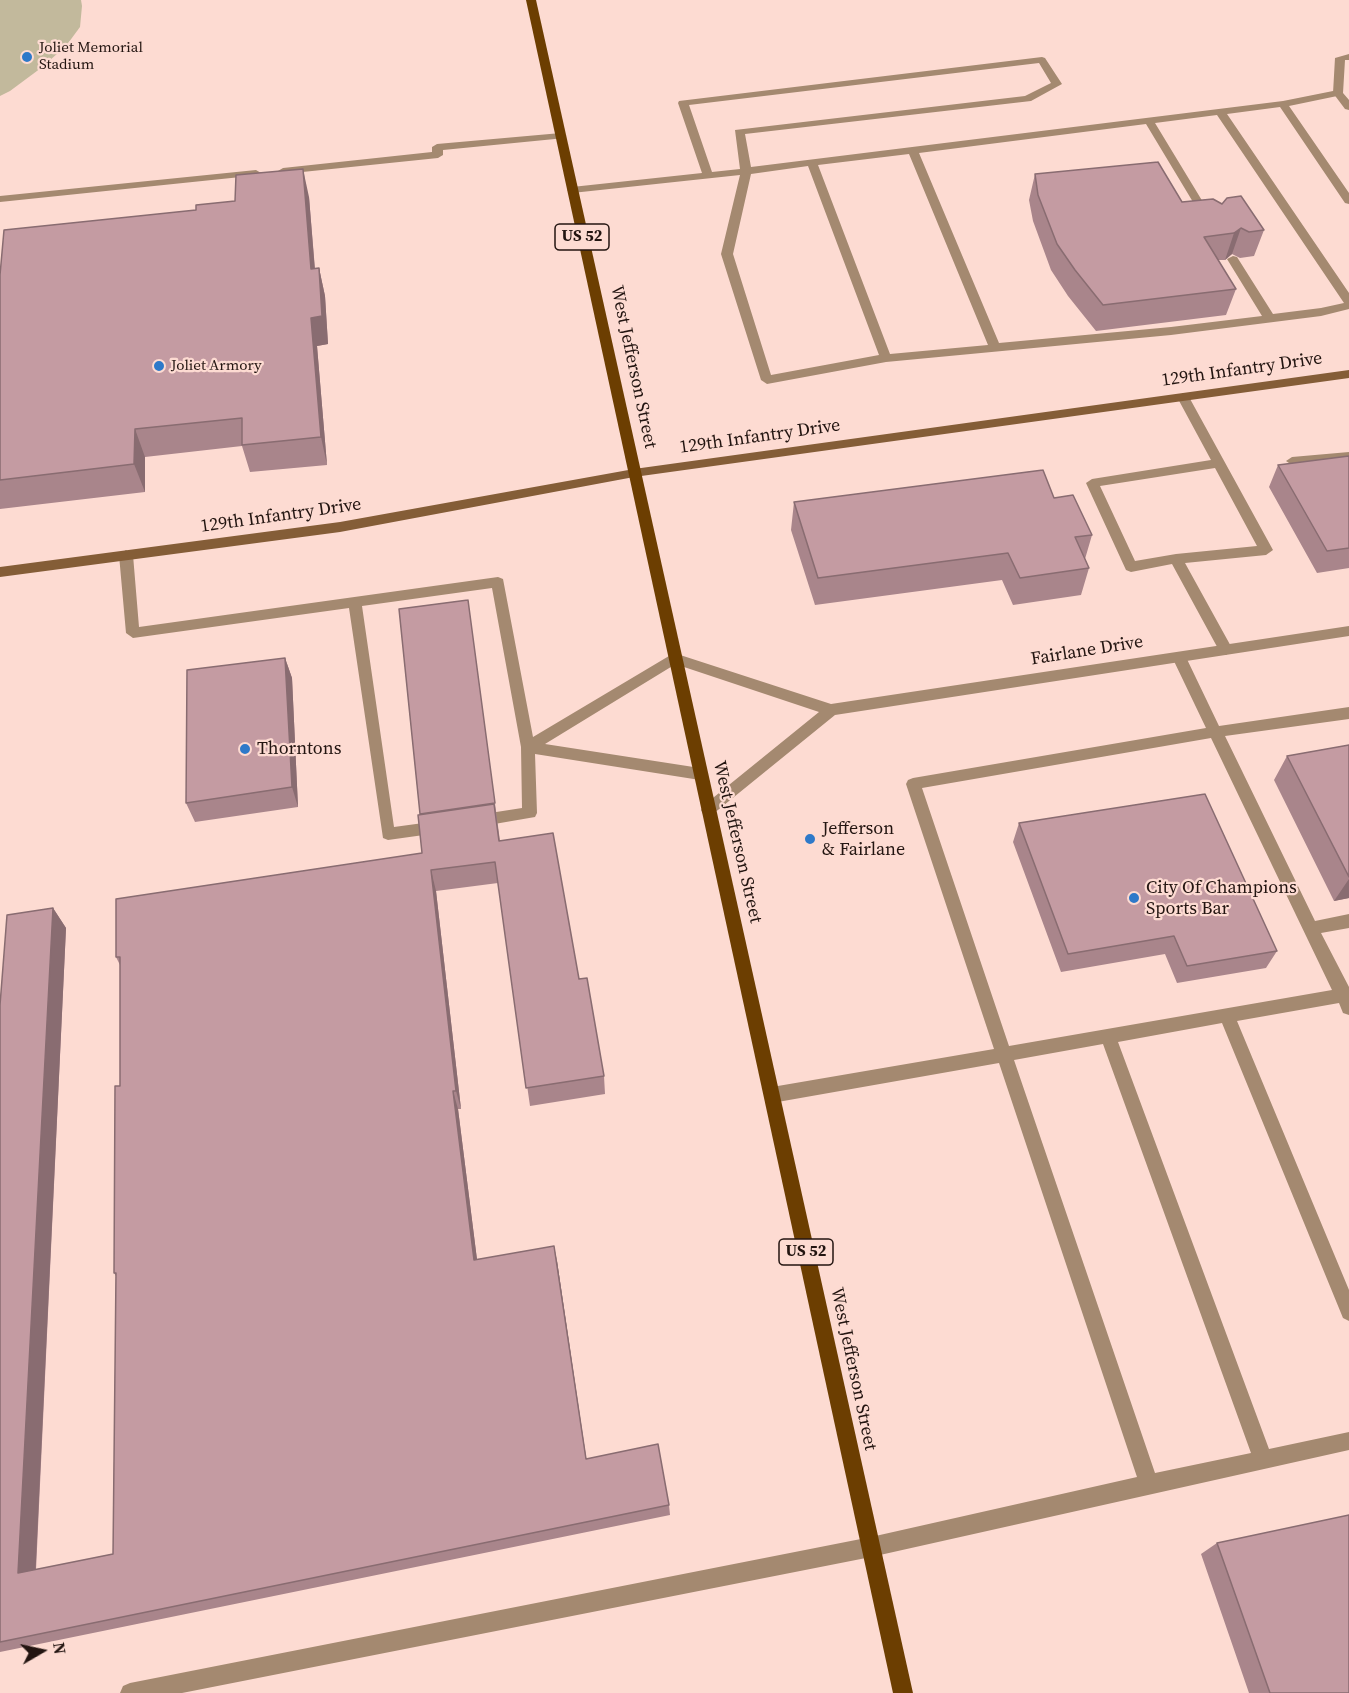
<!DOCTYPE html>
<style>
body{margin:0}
#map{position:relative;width:1349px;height:1693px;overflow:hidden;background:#fddbd2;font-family:"Source Serif 4",serif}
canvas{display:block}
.north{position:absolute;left:12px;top:1621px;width:60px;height:60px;-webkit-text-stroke:4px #fddbd2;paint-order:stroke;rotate:81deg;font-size:16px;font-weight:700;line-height:24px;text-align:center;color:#231511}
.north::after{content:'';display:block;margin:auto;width:21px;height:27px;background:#231511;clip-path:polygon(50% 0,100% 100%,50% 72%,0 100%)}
</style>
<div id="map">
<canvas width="1349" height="1693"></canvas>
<div class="north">N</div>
</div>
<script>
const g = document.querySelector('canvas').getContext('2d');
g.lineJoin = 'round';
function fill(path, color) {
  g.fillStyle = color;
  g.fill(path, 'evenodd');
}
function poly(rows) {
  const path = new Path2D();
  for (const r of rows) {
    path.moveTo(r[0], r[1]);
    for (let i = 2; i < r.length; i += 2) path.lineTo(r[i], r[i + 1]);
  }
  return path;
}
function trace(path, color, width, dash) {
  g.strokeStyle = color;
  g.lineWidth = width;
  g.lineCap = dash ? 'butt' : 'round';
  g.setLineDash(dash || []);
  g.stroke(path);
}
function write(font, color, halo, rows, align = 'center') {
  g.font = font + ' "Source Serif 4",serif';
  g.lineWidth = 4.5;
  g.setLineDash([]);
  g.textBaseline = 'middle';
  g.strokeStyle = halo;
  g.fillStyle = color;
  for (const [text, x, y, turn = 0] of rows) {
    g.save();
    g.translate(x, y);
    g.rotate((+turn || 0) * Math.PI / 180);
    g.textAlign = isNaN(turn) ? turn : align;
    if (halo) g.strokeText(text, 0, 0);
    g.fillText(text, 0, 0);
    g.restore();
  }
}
fill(poly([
 [0,0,81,0,82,6,80,27,66,46,41,68,10,91,0,96]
]), '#c2b99c');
fill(poly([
 [1042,57,1045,58,1062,84,1031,101,745,134,751,167,1283,101,1338,90,1342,91,1342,95,1289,106,1349,193,1349,204,1345,203,1280,107,1227,114,1349,293,1349,309,1321,316,1171,335,886,362,767,384,761,380,721,254,740,175,572,193,567,190,572,187,702,173,678,103,679,101,1042,57],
 [1039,63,1051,83,1025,96,735,130,740,169,712,172,689,105,1039,63],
 [1217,115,1344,303,1321,308,1273,314,1237,257,1233,256,1227,259,1262,316,1171,327,999,343,919,153,1146,124,1202,217,1207,220,1212,217,1155,123,1217,115],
 [909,154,988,345,890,354,818,165,909,154],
 [808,166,879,355,771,375,733,254,751,174,808,166],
 [561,133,566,136,565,138,443,150,443,155,438,158,283,174,278,171,283,168,432,152,432,147,437,144,561,133],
 [256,170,261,173,260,175,0,202,0,196,256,170],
 [1183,393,1189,397,1273,550,1266,555,1185,563,1233,650,1226,655,1221,654,1172,564,1131,572,1126,570,1086,483,1092,479,1211,460,1177,397,1183,393],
 [1215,468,1257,546,1176,554,1135,561,1100,486,1215,468],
 [1349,452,1349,460,1292,465,1286,461,1292,457,1349,452],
 [126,550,133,555,139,627,498,577,503,579,533,737,674,653,681,658,679,662,545,744,700,768,705,770,707,774,705,778,700,780,535,754,537,813,535,817,477,827,472,825,470,821,472,817,477,815,522,808,521,747,492,588,362,606,394,827,438,821,443,823,445,827,443,831,438,833,388,840,383,838,349,608,133,638,126,633,119,555,126,550],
 [1179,652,1184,653,1219,726,1349,707,1349,719,1225,736,1315,921,1349,914,1349,928,1321,933,1349,987,1349,1015,1343,1013,1339,1003,1237,1021,1349,1290,1349,1321,1343,1318,1222,1023,1118,1042,1269,1449,1349,1432,1349,1450,871,1557,182,1693,120,1693,123,1686,130,1683,871,1537,1137,1477,999,1063,772,1103,766,1100,764,1095,766,1090,772,1087,994,1049,906,784,908,780,913,778,1206,728,1172,657,1179,652],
 [1211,738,1332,990,1009,1046,922,788,1211,738],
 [1103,1044,1251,1453,1155,1473,1014,1060,1103,1044]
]), '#a48970');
fill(poly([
 [1349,54,1349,60,1345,60,1343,93,1349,100,1349,110,1345,109,1333,93,1335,58,1349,54],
 [1349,626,1349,636,835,715,713,814,708,816,703,814,701,810,703,806,819,712,669,662,667,658,674,653,831,704,1349,626]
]), '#a48970');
fill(poly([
 [1349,370,1349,378,634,477,340,532,0,577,0,567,340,522,634,469,1349,370]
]), '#845d37');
fill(poly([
 [526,0,536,0,913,1693,893,1693,526,0]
]), '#6c3e01');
fill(poly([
 [1035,174,1182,202,1264,230,1254,256,1240,258,1232,254,1225,260,1218,260,1236,289,1226,315,1096,331,1068,296,1051,270,1033,221,1029,200],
 [309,197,315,269,319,268,325,296,328,344,317,346,327,465,250,472,242,446,145,457,145,492,0,509,0,275,196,210],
 [1349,456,1349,568,1317,573,1269,487,1278,465],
 [794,502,1092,535,1085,559,1089,568,1081,595,1013,605,1002,580,815,605,791,530],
 [468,600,500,841,579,979,604,1076,605,1094,530,1106,498,883,436,891,461,1109,458,1109,477,1260,557,1261,586,1459,669,1505,670,1515,0,1652,0,1005,53,908,66,928,36,1570,113,1554,116,1276,114,1273,120,1086,120,965,116,957,422,853,420,815,399,609],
 [285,658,292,678,298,807,195,822,186,803],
 [1349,745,1349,898,1334,901,1274,780,1287,756],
 [1019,823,1277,951,1266,968,1177,983,1165,954,1061,972,1013,842],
 [1217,1543,1349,1693,1249,1693,1201,1554]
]), '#a9858b');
fill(poly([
 [303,169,309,197,317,297,311,269],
 [1241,228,1232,254,1225,260,1234,233],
 [319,268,325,296,328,344,317,346,327,465,321,437,311,318],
 [135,429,145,457,145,492,134,464],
 [285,658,292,678,298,807,292,787],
 [431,870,436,891,461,1109,456,1091],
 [1349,879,1349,898,1334,901],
 [53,908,66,928,35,1582,18,1573],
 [453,1091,458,1109,479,1275,474,1260],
 [554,1246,557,1261,588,1470,586,1459]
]), '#896c71');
const building = poly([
 [1158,162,1182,202,1213,199,1222,204,1227,198,1241,196,1264,230,1249,232,1241,228,1234,233,1204,237,1236,289,1103,305,1075,270,1057,244,1038,195,1035,174,1158,162],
 [303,169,311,269,319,268,322,316,311,318,321,437,242,445,242,418,135,429,134,464,0,480,0,275,4,230,196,210,196,205,235,201,236,175,303,169],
 [1349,456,1349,548,1327,551,1278,465,1349,456],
 [1043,470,1054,498,1073,495,1092,535,1075,537,1089,568,1020,578,1008,553,818,578,794,502,1043,470],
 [468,600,495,803,420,814,399,609,468,600],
 [285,658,292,787,186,803,187,670,285,658],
 [1349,745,1349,877,1287,756,1349,745],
 [1205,794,1277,951,1187,966,1174,936,1068,954,1019,823,1205,794],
 [494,804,499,841,553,833,579,979,587,978,604,1076,526,1088,495,862,431,870,456,1091,453,1091,474,1260,554,1246,586,1459,658,1444,669,1505,0,1642,0,1005,7,915,53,908,18,1573,113,1554,116,1273,114,1273,115,1086,120,1086,120,957,116,957,116,899,422,853,418,815,494,804],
 [1349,1515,1349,1693,1270,1693,1217,1543,1349,1515]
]);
fill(building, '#c49ba2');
trace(building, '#896c71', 1.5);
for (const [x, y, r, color] of [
 [27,57,6,"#2e79c9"],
 [159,366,6,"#2e79c9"],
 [245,749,6,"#2e79c9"],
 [810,839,6,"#2e79c9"],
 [1134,898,6,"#2e79c9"]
]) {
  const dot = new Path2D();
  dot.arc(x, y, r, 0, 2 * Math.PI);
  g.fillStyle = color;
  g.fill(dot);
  trace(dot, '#fddbd2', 2);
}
write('15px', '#231511', '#fddbd2', [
 ["Joliet Memorial",39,48],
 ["Stadium",39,65],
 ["Joliet Armory",171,366]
], 'left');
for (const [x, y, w] of [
 [582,237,54],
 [806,1252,54]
]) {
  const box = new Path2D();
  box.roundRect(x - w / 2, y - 13, w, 26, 4.5);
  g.fillStyle = '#fddbd2';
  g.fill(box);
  trace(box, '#231511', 1.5);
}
write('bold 16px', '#231511', null, [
 ["US 52",582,237],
 ["US 52",806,1252]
]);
write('18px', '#231511', '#fddbd2', [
 ["West Jefferson Street",633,367,78],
 ["129th Infantry Drive",1242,370,-8],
 ["129th Infantry Drive",760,437,-8],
 ["129th Infantry Drive",281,516,-8],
 ["Fairlane Drive",1087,651,-9],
 ["West Jefferson Street",737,842,77],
 ["West Jefferson Street",853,1369,78]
]);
write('18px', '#231511', '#fddbd2', [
 ["Thorntons",257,749],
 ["Jefferson",822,829],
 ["& Fairlane",822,850],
 ["City Of Champions",1146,888],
 ["Sports Bar",1146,909]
], 'left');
</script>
